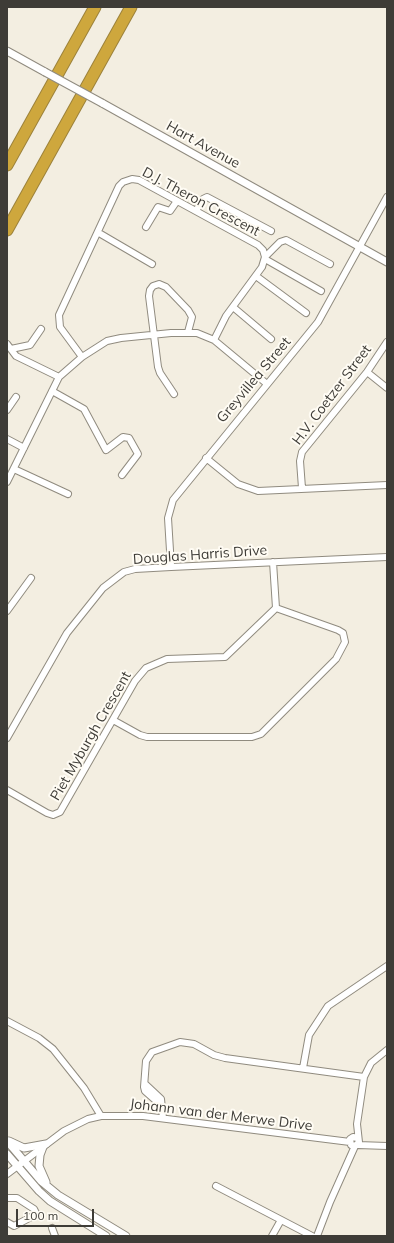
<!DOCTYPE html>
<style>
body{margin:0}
#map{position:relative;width:394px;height:1243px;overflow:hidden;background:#f3eee1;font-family:Mulish,sans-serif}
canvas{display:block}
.frame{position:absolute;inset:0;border:8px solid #3e3c37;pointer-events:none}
.scale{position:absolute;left:16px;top:1209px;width:78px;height:18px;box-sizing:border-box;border:2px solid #3e3c37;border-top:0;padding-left:5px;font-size:12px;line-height:14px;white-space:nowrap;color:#3e3c37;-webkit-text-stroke:3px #fffcf4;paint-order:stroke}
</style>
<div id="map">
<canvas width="394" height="1243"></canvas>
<div class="frame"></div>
<div class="scale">100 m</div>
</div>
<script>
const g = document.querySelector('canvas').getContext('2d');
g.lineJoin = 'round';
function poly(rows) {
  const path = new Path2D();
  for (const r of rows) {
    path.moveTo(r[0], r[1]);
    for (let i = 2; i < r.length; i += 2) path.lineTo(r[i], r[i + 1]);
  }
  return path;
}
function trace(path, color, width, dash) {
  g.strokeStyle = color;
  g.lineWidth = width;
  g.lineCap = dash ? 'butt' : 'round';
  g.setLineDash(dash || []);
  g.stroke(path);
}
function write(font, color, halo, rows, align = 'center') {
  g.font = font + ' Mulish,sans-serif';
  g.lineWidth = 4;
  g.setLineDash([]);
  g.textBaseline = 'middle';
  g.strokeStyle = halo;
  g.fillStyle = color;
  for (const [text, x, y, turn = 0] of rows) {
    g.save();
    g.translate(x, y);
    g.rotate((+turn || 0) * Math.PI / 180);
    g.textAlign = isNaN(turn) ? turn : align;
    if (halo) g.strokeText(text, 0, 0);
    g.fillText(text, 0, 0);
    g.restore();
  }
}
const minor = poly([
 [196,211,203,199,207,197,271,231],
 [146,227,158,207,170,211,177,201],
 [99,233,152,264],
 [265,257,280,242,286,240,330,264],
 [265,259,321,291],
 [256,276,306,313],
 [233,307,271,339],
 [7,344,16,356,59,377],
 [11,349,30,345,41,329],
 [82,357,60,327,59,315,119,186,123,182,132,179,139,180,258,245,263,250,265,257,262,267,226,316,214,340],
 [367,372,387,388],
 [52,391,84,409,106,450,123,437,129,438,138,454,122,475],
 [174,394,160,373,158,367,149,296,150,290,153,286,159,284,166,287,188,310,192,317,188,332],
 [7,410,16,397],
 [7,439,24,448],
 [206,458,238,484,258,491,387,485],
 [14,469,68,494],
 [7,482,59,377,82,357,107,341,121,338,171,333,197,333,214,340,267,384],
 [302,488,300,461,302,452,367,372,387,342],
 [171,567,168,518,173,500,318,322,387,197],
 [7,611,31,578],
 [113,720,140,735,147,737,252,737,261,734,336,659,345,642,343,633,338,630,276,608],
 [7,738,67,633,103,588,124,572,135,569,171,567,387,557],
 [7,790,47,813,53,815,60,812,135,681,146,668,167,659,225,657,276,608,273,562],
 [7,1021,39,1038,53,1049,84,1088,101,1116],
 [303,1068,309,1035,328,1006,387,966],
 [145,1084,161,1099,163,1118],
 [162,1106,145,1091,144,1087,146,1061,152,1052,180,1042,194,1044,214,1055,225,1058,364,1077],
 [357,1138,353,1137,350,1139,351,1145,355,1146,359,1142,357,1124,364,1077,371,1063,387,1050],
 [358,1145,387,1146],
 [7,1174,64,1131,88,1119,101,1116,143,1116,350,1142],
 [216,1186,312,1236],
 [7,1198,17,1198,34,1209,36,1213,33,1216,14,1226,7,1222],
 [52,1228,55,1236],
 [272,1236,281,1220],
 [317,1236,330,1202,355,1146]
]);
const tertiary = poly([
 [7,51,45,72],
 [102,103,387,262],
 [7,1141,41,1181,58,1195,126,1236],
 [9,1141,24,1148,46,1144],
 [43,1147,40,1155,39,1166,46,1182],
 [7,1154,39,1191,50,1201,106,1236]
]);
const motorway = poly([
 [7,165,95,7],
 [7,230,131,7]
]);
trace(minor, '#908b7f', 8);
trace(tertiary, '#908b7f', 9);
trace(motorway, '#9c823b', 13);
trace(minor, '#fff', 6);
trace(tertiary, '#fff', 7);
trace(motorway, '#cea73d', 11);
const tertiaryBridge = poly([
 [45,72,102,103]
]);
trace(tertiaryBridge, '#908b7f', 9, []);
trace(tertiaryBridge, '#fff', 7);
write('14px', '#3e3c37', '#fffcf4', [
 ["Hart Avenue",203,145,29],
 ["D.J. Theron Crescent",201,202,28],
 ["Greyvillea Street",254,380,-50],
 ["H.V. Coetzer Street",332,395,-53],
 ["Douglas Harris Drive",200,555,-4],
 ["Piet Myburgh Crescent",91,736,-60],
 ["Johann van der Merwe Drive",221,1115,7]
]);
</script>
